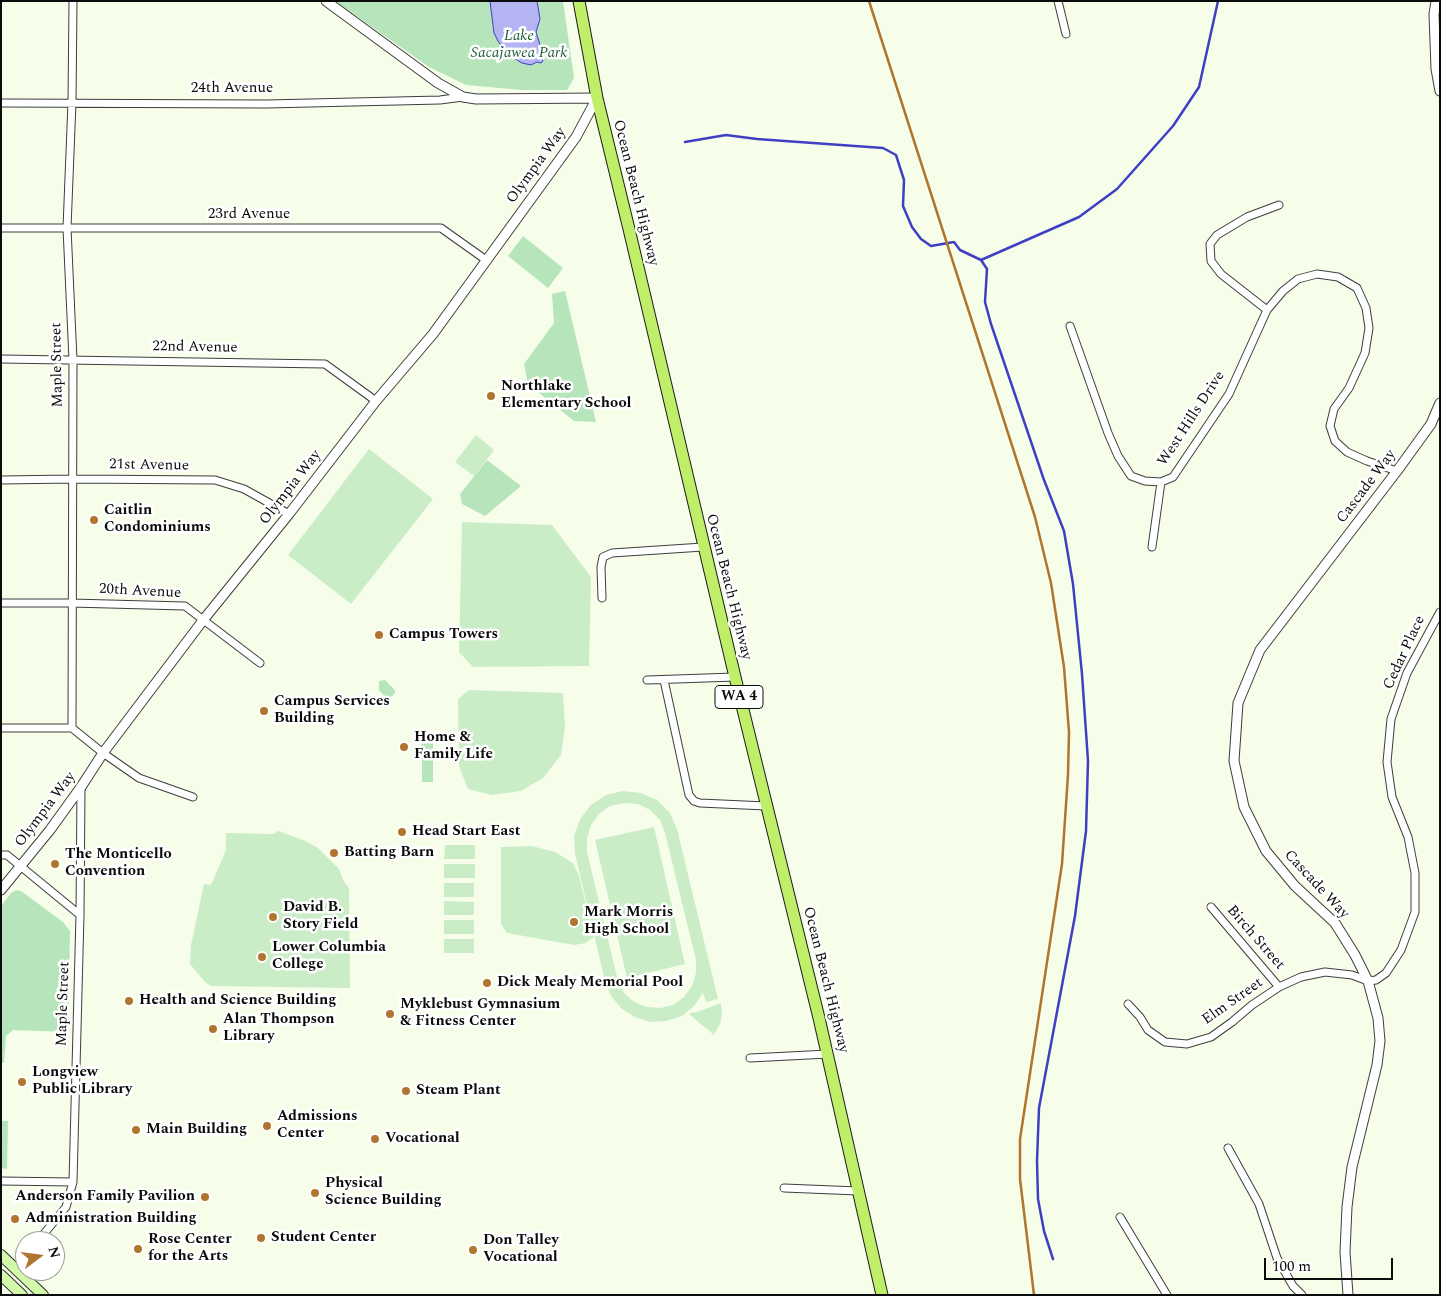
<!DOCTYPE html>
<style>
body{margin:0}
#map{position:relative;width:1441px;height:1296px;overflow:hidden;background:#f6feea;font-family:Spectral,serif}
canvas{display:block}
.frame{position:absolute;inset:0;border:2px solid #0b0b0b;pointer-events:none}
.north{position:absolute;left:15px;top:1231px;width:50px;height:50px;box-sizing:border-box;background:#fff;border:1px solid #9d9d9d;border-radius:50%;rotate:75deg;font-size:14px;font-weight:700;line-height:20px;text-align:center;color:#0b0b0b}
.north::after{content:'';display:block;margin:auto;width:18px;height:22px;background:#b0752e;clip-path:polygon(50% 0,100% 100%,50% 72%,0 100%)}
.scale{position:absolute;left:1264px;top:1258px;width:129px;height:22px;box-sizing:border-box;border:2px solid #0b0b0b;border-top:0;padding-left:6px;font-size:15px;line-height:18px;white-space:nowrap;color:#0b0b0b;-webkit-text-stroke:4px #fff;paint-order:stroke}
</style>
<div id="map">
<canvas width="1441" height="1296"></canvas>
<div class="frame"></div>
<div class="north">N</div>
<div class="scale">100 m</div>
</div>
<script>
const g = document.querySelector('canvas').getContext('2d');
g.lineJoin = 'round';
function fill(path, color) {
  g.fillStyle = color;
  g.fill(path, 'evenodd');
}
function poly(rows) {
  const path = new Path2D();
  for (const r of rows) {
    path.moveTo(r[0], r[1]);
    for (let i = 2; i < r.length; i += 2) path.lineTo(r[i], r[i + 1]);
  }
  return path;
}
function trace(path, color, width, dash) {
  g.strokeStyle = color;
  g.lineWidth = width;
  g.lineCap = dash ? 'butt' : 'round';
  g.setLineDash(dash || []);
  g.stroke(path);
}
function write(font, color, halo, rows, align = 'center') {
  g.font = font + ' Spectral,serif';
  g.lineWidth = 5;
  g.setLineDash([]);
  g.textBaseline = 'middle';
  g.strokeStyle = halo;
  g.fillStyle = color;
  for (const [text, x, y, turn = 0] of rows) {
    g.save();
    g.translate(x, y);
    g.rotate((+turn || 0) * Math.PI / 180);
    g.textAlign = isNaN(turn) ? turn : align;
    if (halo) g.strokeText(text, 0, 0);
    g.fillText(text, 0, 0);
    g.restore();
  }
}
fill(poly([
 [335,1,563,1,574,78,567,90,522,90,466,85,429,67],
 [523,236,563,268,548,288,508,256],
 [565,291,596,422,574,421,528,384,524,364,554,323,552,294],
 [487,460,521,486,485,516,462,504,460,494],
 [385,680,395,690,395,693,391,697,386,698,379,690,379,681],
 [421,732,433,732,433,757,421,757],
 [422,759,433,759,433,782,422,782],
 [16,890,21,891,63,922,70,931,68,1032,13,1030,6,1036,4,1063,1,1063,1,906,11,893],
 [1,1110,2,1110,2,1121,8,1121,7,1169,1,1168]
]), '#b7e5bb');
fill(poly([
 [476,435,494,450,474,476,455,462],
 [369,449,433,499,351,604,288,555],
 [462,522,552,525,591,577,589,666,473,667,459,652],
 [469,690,563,693,565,727,561,755,543,778,521,791,491,795,468,789,459,766,458,699],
 [623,791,641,793,657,800,670,813,677,829,718,999,706,1002,703,993,694,1006,682,1016,666,1021,650,1022,635,1017,622,1009,611,996,605,981,575,854,574,836,580,819,591,805,606,795],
 [624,803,638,804,650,810,660,820,665,833,696,960,696,973,692,986,684,997,673,1005,660,1008,647,1007,634,1002,624,993,618,981,587,852,587,838,591,825,599,814,610,806],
 [654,827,685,964,627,978,595,840],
 [279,831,305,841,318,848,339,869,344,882,349,888,350,988,211,986,205,982,190,964,191,945,204,884,211,885,226,850,226,833,273,834],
 [445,845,475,845,475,859,444,859],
 [532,846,555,852,573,863,579,876,594,937,586,943,574,945,507,933,501,924,501,847],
 [444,864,475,864,475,878,444,878],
 [444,883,474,883,474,897,444,897],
 [444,901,474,902,474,915,444,915],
 [444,920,474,920,474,934,444,934],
 [444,939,474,939,474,953,444,953],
 [721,1003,722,1014,720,1024,714,1035,690,1015,691,1012,694,1013]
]), '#caedc8');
const water = poly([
 [490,1,537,1,540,19,536,32,542,51,541,58,543,61,541,63,537,62,531,65,522,63,507,54,498,41,494,33,490,1]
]);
fill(water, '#b3b4f1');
trace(water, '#3f3fc3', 1);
trace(poly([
 [685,142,726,135,757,139,883,148,896,155,904,180,903,206,912,227,921,239,931,246,954,242,960,250,981,260,987,269,985,302,991,324,1044,480,1064,531,1073,584,1082,674,1088,761,1086,831,1075,916,1039,1108,1037,1161,1038,1199,1044,1231,1053,1259],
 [981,260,1079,217,1117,189,1173,126,1199,87,1218,1]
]), '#3f3fc3', 2.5);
const minor = poly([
 [1058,1,1066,34],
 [1,103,267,104,440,100,463,97],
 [1,228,441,228,486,260],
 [1267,310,1221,274,1211,261,1210,244,1217,235,1247,217,1279,205],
 [1070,326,1108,433,1118,456,1131,476,1145,481,1161,482,1173,477,1229,394,1267,310,1283,291,1298,279,1317,274,1338,277,1357,288,1366,308,1369,328,1365,353,1349,388,1334,409,1330,426,1335,441,1347,452,1367,461,1397,471],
 [1,359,325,364,376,401],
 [1,480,72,479,215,480,244,489,289,514],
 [1152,547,1161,482],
 [602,598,601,567,603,557,612,553,703,547],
 [1,603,71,603,185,606,260,663],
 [647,680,735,677],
 [664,680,689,795,694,801,700,803,766,806],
 [1,728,72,728,103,753,139,778,193,797],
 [72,728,73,360,67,228,72,102,73,1],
 [1,855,7,855,80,915],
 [1211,907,1279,987],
 [1128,1004,1140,1017,1148,1030,1165,1042,1187,1044,1211,1037,1232,1022,1252,1005,1279,987,1301,977,1325,972,1352,975,1368,981,1376,980,1386,973,1401,950,1415,912,1415,873,1408,837,1392,797,1387,762,1391,719,1407,673,1440,612],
 [750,1058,828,1054],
 [1228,1148,1259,1204,1277,1258,1293,1286,1302,1295],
 [1,1181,73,1182],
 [784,1188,858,1191],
 [1120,1217,1167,1295],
 [38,1241,66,1207,73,1182,80,915,81,787],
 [15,1269,25,1257]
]);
const tertiary = poly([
 [1436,1,1434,14,1436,69,1440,91],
 [1,890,50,830,81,787,103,753,204,619,289,514,376,401,433,334,576,137,597,98,476,99,463,97,438,83,326,1],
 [1348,1295,1345,1252,1347,1207,1352,1167,1377,1065,1380,1041,1378,1018,1368,981,1355,955,1335,923,1295,886,1266,851,1244,807,1234,761,1238,703,1260,650,1397,471,1431,424,1440,403]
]);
const secondary = poly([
 [1,1255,43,1295],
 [1,1275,22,1295]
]);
const primary = poly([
 [579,1,597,98,629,229,735,677,819,1018,882,1295]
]);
trace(minor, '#3e3e3e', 9);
trace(tertiary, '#3e3e3e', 11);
trace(secondary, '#2d2d2d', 12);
trace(primary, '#1c1c1c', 13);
trace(minor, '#fff', 7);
trace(tertiary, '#fff', 9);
trace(secondary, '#d3f9aa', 10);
trace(primary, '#bfef69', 11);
trace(poly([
 [869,1,1035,517,1051,583,1064,667,1069,732,1068,775,1062,864,1020,1139,1020,1179,1034,1295]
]), '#b0752e', 2.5);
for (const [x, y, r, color] of [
 [491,396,5,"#b0752e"],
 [94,520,5,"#b0752e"],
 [379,635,5,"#b0752e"],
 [264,711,5,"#b0752e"],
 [404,747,5,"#b0752e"],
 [402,832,5,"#b0752e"],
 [334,853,5,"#b0752e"],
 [55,864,5,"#b0752e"],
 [273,917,5,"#b0752e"],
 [574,922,5,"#b0752e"],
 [262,957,5,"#b0752e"],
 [487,983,5,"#b0752e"],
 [129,1001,5,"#b0752e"],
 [390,1014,5,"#b0752e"],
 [213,1029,5,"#b0752e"],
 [22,1082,5,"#b0752e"],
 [406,1091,5,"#b0752e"],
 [267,1126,5,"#b0752e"],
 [136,1130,5,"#b0752e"],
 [375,1139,5,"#b0752e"],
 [315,1193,5,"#b0752e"],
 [205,1197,5,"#b0752e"],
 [15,1219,5,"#b0752e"],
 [261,1238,5,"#b0752e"],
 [138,1249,5,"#b0752e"],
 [473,1250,5,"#b0752e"]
]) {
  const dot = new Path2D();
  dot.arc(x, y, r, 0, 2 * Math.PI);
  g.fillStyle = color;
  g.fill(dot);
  trace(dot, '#fff', 2);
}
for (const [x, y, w] of [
 [739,697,48]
]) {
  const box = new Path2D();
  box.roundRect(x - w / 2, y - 11.5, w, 23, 4);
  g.fillStyle = '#fff';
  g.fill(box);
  trace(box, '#0b0b0b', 1);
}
write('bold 14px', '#0b0b0b', null, [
 ["WA 4",739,697]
]);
write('italic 15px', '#215d38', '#fff', [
 ["Lake",519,37],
 ["Sacajawea Park",519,54]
]);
write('15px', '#0b0b0b', '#fff', [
 ["24th Avenue",232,89],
 ["Olympia Way",537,166,-54],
 ["Ocean Beach Highway",635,193,76],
 ["23rd Avenue",249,215],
 ["22nd Avenue",195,348,1],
 ["Maple Street",58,365,-91],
 ["West Hills Drive",1192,419,-57],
 ["21st Avenue",149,466,1],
 ["Cascade Way",1367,487,-53],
 ["Olympia Way",291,488,-52],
 ["Ocean Beach Highway",728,587,76],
 ["20th Avenue",140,592,3],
 ["Cedar Place",1405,653,-65],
 ["Olympia Way",46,810,-53],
 ["Cascade Way",1316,885,47],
 ["Birch Street",1255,938,49],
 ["Ocean Beach Highway",825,980,76],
 ["Elm Street",1233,1002,-35],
 ["Maple Street",64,1004,-88]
]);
write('bold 15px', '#0b0b0b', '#fff', [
 ["Northlake",501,387],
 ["Elementary School",501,404],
 ["Caitlin",104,511],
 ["Condominiums",104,528],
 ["Campus Towers",389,635],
 ["Campus Services",274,702],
 ["Building",274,719],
 ["Home &",414,738],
 ["Family Life",414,755],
 ["Head Start East",412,832],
 ["Batting Barn",344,853],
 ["The Monticello",65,855],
 ["Convention",65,872],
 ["David B.",283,908],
 ["Story Field",283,925],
 ["Mark Morris",584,913],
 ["High School",584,930],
 ["Lower Columbia",272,948],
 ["College",272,965],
 ["Dick Mealy Memorial Pool",497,983],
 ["Health and Science Building",139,1001],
 ["Myklebust Gymnasium",400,1005],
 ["& Fitness Center",400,1022],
 ["Alan Thompson",223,1020],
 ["Library",223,1037],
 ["Longview",32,1073],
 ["Public Library",32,1090],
 ["Steam Plant",416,1091],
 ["Admissions",277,1117],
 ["Center",277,1134],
 ["Main Building",146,1130],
 ["Vocational",385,1139],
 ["Physical",325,1184],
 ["Science Building",325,1201],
 ["Anderson Family Pavilion",195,1197,"right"],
 ["Administration Building",25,1219],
 ["Student Center",271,1238],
 ["Rose Center",148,1240],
 ["for the Arts",148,1257],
 ["Don Talley",483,1241],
 ["Vocational",483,1258]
], 'left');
</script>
